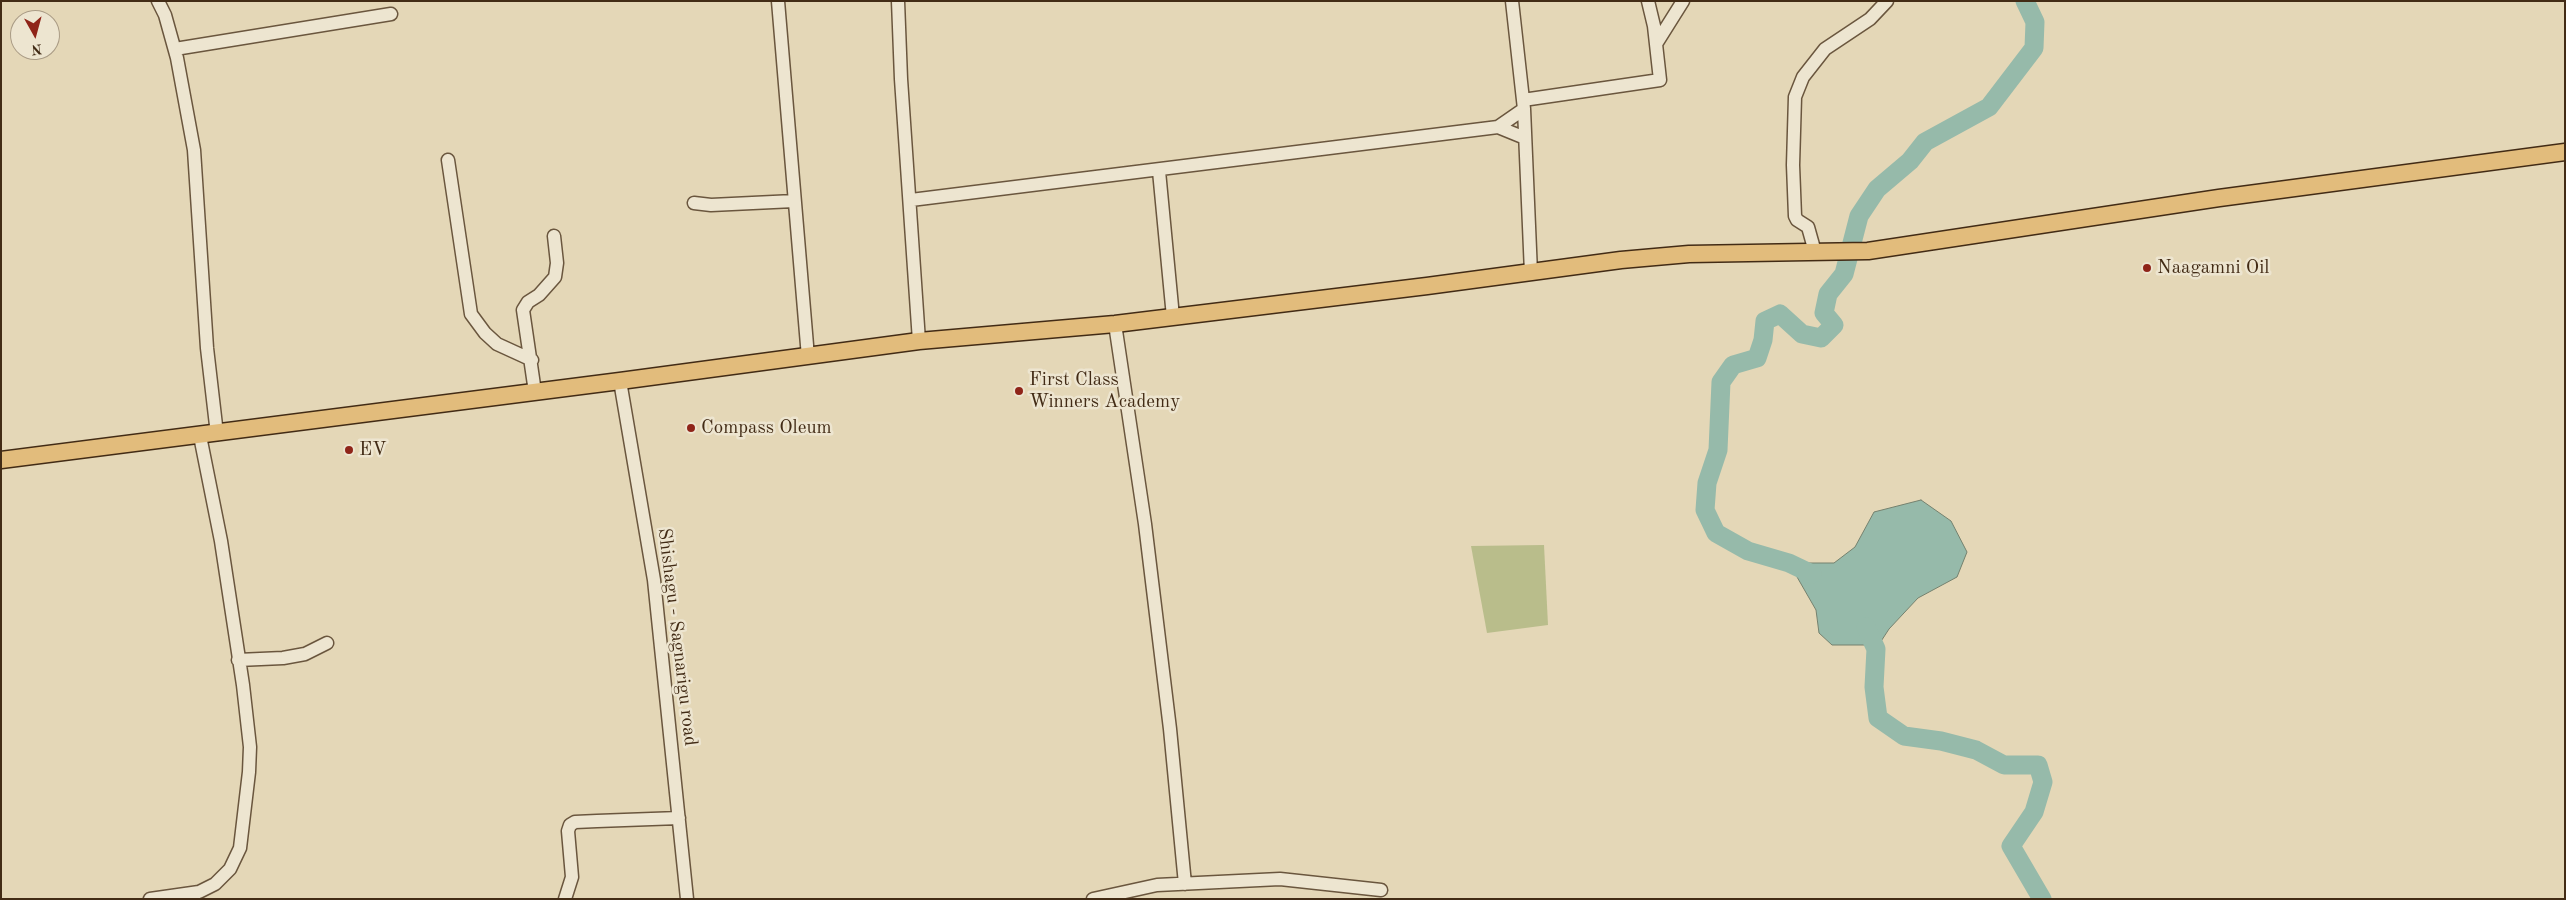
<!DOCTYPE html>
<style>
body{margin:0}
#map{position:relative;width:2566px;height:900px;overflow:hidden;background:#e4d7b7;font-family:"Old Standard TT",serif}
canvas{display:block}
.frame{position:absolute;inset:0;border:2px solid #422b15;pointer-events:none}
.north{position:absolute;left:10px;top:10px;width:50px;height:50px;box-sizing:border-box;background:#ede5d0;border:1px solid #a99b85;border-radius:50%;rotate:173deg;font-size:14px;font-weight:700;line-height:20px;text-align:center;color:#422b15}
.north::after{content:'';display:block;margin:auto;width:18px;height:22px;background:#8f2418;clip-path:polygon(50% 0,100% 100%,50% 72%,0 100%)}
</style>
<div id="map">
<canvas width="2566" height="900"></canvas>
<div class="frame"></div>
<div class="north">N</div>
</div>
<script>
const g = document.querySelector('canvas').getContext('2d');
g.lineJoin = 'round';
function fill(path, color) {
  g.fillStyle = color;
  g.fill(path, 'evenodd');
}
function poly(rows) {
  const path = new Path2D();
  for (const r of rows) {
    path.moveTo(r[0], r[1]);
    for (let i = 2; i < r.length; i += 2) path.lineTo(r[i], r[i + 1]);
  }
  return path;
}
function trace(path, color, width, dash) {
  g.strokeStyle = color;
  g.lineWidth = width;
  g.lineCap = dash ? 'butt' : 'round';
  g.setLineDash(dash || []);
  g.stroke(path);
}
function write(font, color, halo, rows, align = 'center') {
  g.font = font + ' "Old Standard TT",serif';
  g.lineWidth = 5;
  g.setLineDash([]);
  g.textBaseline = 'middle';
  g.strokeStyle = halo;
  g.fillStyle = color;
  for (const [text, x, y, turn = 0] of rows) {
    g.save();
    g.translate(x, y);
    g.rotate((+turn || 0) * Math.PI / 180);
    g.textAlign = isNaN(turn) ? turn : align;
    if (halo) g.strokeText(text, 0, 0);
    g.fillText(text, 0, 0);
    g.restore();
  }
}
fill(poly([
 [1544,545,1548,625,1487,633,1471,546]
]), '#b9bd8b');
const water = poly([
 [1921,500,1951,521,1967,552,1957,577,1918,598,1889,629,1876,649,1866,645,1832,645,1819,633,1816,610,1789,563,1834,563,1855,547,1874,512,1921,500]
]);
fill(water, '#96baaa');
trace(water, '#74816e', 1);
trace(poly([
 [1812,574,1789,563,1748,551,1716,533,1705,510,1707,483,1718,450,1721,382,1733,365,1757,358,1763,340,1765,321,1780,314,1802,334,1821,338,1834,325,1824,313,1828,294,1844,274,1859,216,1877,189,1910,161,1925,142,1989,107,2034,48,2035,22,2025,1],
 [1866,627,1876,649,1874,687,1878,718,1904,736,1941,741,1976,750,2004,765,2038,765,2043,782,2034,812,2011,846,2042,899]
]), '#96baaa', 19);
const minor = poly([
 [158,1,165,15,177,58,194,150,207,348,217,434],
 [778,1,808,357],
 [898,1,901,79,919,341],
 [1512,1,1524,109,1531,273],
 [1656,44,1683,1],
 [175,49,391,14],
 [1523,100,1660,80,1654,26,1648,1],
 [1498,127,1525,138],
 [448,160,471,314,485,333,497,344,532,360],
 [1159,171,1173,317],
 [911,200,1498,127,1524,109],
 [694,203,711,205,794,201],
 [1815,252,1808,227,1797,220,1795,216,1793,165,1795,97,1803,77,1825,49,1870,19,1887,1],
 [1115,324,1145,524,1170,729,1185,884],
 [620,381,654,580,687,899],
 [535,392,523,310,528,302,539,295,555,277,557,263,554,236],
 [238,660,283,658,305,654,327,643],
 [150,899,199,892,215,884,230,869,240,848,249,772,250,747,243,685,221,541,200,436],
 [565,899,572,877,568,831,570,825,575,822,597,821,679,818],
 [1093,899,1157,885,1280,879,1381,890]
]);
const major = poly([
 [1,460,620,381,919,341,1115,324,1427,286,1621,260,1689,254,1868,251,2219,198,2565,152]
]);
trace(minor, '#6a563e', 15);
trace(major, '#422b15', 19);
trace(minor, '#ede5d0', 12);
trace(major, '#e2bc7c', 16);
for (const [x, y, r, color] of [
 [2147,268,5,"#8f2418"],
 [1019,391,5,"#8f2418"],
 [691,428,5,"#8f2418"],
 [349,450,5,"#8f2418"]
]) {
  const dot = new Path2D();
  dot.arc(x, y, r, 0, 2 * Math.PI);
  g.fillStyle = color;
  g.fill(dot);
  trace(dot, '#ede5d0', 2);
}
write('19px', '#422b15', '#ede5d0', [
 ["Naagamni Oil",2157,268],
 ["First Class",1029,380],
 ["Winners Academy",1029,402],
 ["Compass Oleum",701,428],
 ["EV",359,450]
], 'left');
write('19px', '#422b15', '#ede5d0', [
 ["Shishagu - Sagnarigu road",677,637,83]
]);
</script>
